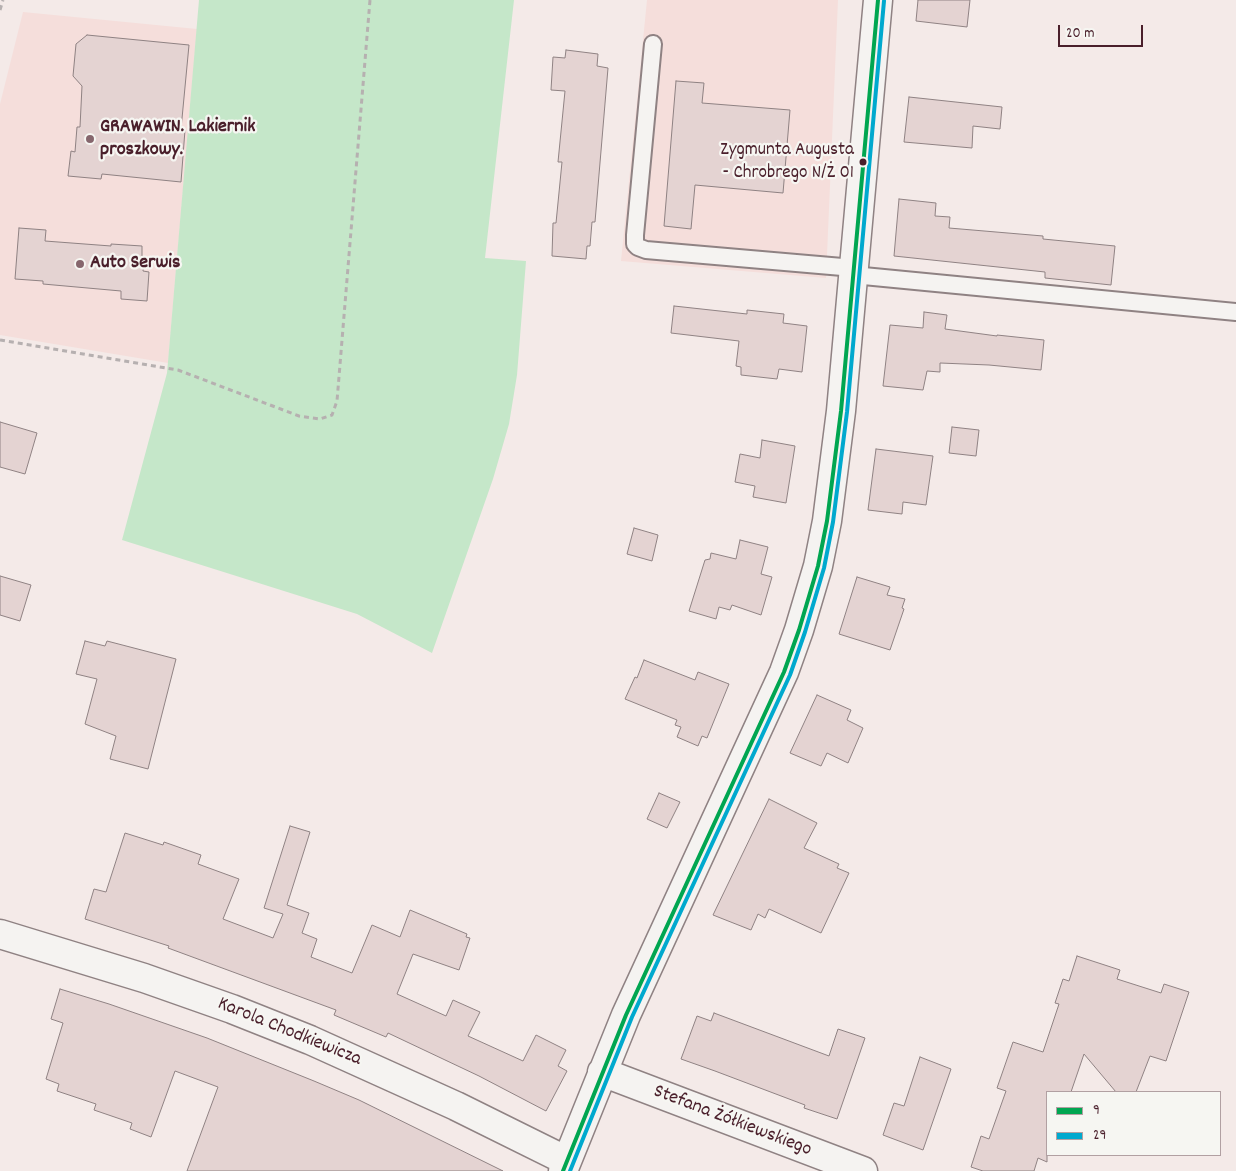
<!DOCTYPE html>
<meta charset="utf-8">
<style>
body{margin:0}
#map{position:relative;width:1236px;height:1171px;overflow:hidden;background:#f4eae8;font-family:Dekko,sans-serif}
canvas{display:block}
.legend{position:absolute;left:1046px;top:1091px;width:175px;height:65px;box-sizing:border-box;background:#f6f6f2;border:1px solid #b1a0a2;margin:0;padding:6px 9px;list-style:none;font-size:15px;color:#4a1f2b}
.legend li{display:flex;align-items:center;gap:10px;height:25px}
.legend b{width:25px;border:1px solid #b1a0a2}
.scale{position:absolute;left:1058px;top:25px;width:85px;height:22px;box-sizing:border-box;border:2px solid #4a1f2b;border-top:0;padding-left:6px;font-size:15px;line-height:18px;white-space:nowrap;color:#4a1f2b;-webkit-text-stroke:4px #f6f6f2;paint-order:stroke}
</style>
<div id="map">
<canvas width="1236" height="1171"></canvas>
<ul class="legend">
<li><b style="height:6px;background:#00a651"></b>9</li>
<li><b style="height:6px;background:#00a9ce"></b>29</li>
</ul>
<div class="scale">20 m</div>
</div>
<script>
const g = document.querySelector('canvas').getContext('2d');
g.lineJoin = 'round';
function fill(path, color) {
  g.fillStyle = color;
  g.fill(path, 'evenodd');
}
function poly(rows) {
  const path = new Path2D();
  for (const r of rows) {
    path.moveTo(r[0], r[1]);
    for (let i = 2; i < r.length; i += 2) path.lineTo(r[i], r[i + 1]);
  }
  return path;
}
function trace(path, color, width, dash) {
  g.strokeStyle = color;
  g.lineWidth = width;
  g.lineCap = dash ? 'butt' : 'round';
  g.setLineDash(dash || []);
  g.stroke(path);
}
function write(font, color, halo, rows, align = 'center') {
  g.font = font + ' Dekko,sans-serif';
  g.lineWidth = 4.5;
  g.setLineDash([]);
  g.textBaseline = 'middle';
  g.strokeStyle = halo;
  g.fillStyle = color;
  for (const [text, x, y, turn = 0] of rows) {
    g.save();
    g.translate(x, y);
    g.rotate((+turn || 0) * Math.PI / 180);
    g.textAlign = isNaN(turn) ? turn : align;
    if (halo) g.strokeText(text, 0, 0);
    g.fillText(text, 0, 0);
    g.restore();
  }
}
fill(poly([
 [647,0,838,0,826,278,621,261],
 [23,12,197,29,168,363,0,335,0,104]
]), '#f5dedb');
fill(poly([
 [199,0,514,0,485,258,526,261,517,375,509,424,493,479,432,653,357,614,122,540,167,373]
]), '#c5e7c9');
const building = poly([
 [918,0,970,0,967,27,916,21,918,0],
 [87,35,189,45,181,129,185,130,181,182,102,174,101,179,68,176,71,151,75,152,77,127,80,127,82,86,73,76,76,44,87,35],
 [566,50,598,54,597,66,608,68,595,222,592,222,590,246,587,246,586,259,552,256,553,223,556,223,562,162,558,162,565,91,551,90,553,57,565,58,566,50],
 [676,81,704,83,702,103,790,110,783,193,695,185,691,229,664,226,676,81],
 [909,97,1002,107,1000,129,973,126,972,148,904,142,909,97],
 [899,199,936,203,935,216,950,217,949,228,1043,236,1043,239,1115,246,1111,285,1045,278,1045,272,894,256,899,199],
 [19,228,46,230,45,241,111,246,111,244,142,246,142,256,144,257,143,271,149,272,147,301,121,299,121,291,43,284,43,281,15,279,19,228],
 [674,306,747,314,747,310,784,314,783,323,807,326,802,372,779,369,777,379,741,375,741,367,736,366,739,341,671,333,674,306],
 [924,312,947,315,945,329,997,336,997,335,1044,340,1041,370,989,365,940,363,940,372,927,371,923,390,883,386,890,325,923,328,924,312],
 [0,422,37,433,25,474,0,467,0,422],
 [952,427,979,430,976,456,949,453,952,427],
 [762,440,795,446,786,503,753,497,755,486,735,482,740,454,760,458,762,440],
 [876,449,933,456,926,505,903,502,902,514,868,510,876,449],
 [634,528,658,535,652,561,627,554,634,528],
 [740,540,768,547,761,574,772,577,761,615,732,605,730,610,719,607,716,619,689,611,705,560,710,559,711,553,736,559,740,540],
 [0,576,31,585,20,621,0,615,0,576],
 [857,577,890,587,887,595,905,599,902,608,904,609,890,650,839,634,857,577],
 [85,641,105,646,107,641,176,659,148,769,110,759,116,736,85,724,97,679,76,674,85,641],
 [644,660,695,680,698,672,729,684,707,738,702,736,698,746,677,737,681,727,675,725,677,720,625,699,635,677,637,678,644,660],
 [817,695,851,710,847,720,863,728,848,763,827,753,821,766,790,753,817,695],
 [659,793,680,802,667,828,647,819,659,793],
 [769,799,817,823,804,848,839,864,837,868,849,873,821,933,769,909,765,918,758,914,751,930,713,915,769,799],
 [290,826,310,832,287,905,309,913,302,933,317,939,311,957,352,973,372,925,400,937,410,910,467,934,466,937,470,938,459,970,413,954,397,994,446,1016,453,1000,480,1012,468,1036,523,1061,536,1035,566,1050,558,1066,567,1071,546,1111,479,1076,388,1033,386,1037,334,1015,336,1010,168,948,169,946,85,919,94,889,106,892,125,833,163,845,164,842,201,855,198,864,239,879,223,919,273,938,283,914,264,908,290,826],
 [1077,956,1120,970,1117,979,1161,993,1164,984,1189,992,1166,1061,1150,1056,1136,1092,1116,1092,1084,1054,1071,1092,1047,1092,1047,1162,1038,1158,1034,1171,983,1171,971,1167,981,1136,989,1139,1006,1091,997,1088,1013,1042,1043,1052,1059,1004,1055,1003,1063,979,1069,981,1077,956],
 [60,989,109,1004,207,1038,314,1081,359,1100,503,1171,187,1171,218,1087,175,1071,151,1137,130,1129,132,1123,94,1110,96,1104,57,1091,59,1084,46,1079,63,1023,51,1019,60,989],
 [714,1013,829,1056,838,1029,865,1038,837,1119,804,1108,805,1105,715,1071,681,1059,697,1016,711,1021,714,1013],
 [920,1057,951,1069,923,1150,883,1135,894,1103,904,1106,920,1057]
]);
fill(building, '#e4d3d2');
trace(building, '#8f8283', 1);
const service = poly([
 [653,44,635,235,635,244,638,247,646,250,854,268],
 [853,275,1236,312]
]);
const minor = poly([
 [0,934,144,978,232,1009,310,1040,456,1106,567,1161],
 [602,1072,863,1171],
 [563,1171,626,1015,784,672,799,630,818,566,827,521,841,411,878,0]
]);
trace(service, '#8f8283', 20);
trace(minor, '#8f8283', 31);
trace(poly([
 [0,10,3,0],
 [0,340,178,370,299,416,320,419,332,415,337,401,370,0]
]), '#b6b0b0', 3, [5, 4]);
trace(service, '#f5f3f1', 16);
trace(minor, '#f5f3f1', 28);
trace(poly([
 [563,1171,626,1015,784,672,799,630,818,566,827,521,841,411,878,0]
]), '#00a651', 4);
trace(poly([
 [570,1171,632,1017,790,675,805,632,824,568,833,522,847,412,884,1]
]), '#00a9ce', 4);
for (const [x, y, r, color] of [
 [90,139,5,"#86666d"],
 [863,162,4.5,"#4a1f2b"],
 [80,264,5,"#86666d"]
]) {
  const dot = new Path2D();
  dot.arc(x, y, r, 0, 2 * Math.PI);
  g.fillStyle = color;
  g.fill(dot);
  trace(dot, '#f6f6f2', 2);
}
write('19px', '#4a1f2b', '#f6f6f2', [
 ["Zygmunta Augusta",854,151],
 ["- Chrobrego N/Ż 01",854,174]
], 'right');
write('bold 20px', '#4a1f2b', '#f6f6f2', [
 ["GRAWAWIN. Lakiernik",100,128],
 ["proszkowy.",100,151],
 ["Auto Serwis",90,264]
], 'left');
write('20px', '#4a1f2b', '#f6f6f2', [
 ["Karola Chodkiewicza",289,1033,22],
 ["Stefana Żółkiewskiego",732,1122,21]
]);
</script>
